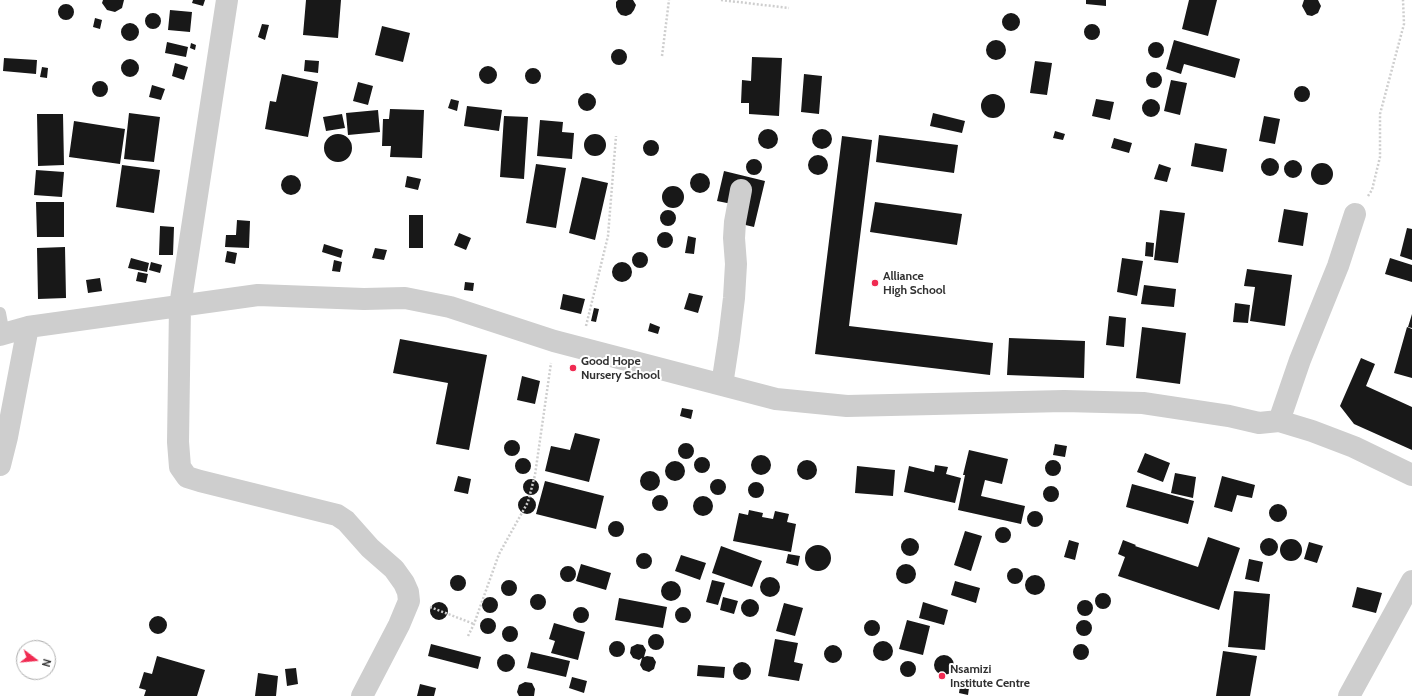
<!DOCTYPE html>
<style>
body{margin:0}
#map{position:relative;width:1412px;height:696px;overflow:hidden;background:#fff;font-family:Cabin,sans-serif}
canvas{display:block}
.north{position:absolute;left:16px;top:640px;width:40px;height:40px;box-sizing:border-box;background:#fff;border:1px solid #adadad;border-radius:50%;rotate:106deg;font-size:11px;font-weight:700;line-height:16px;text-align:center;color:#313131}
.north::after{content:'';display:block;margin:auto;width:14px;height:18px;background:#f02b52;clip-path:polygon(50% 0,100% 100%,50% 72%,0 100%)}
</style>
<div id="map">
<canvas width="1412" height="696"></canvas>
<div class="north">N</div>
</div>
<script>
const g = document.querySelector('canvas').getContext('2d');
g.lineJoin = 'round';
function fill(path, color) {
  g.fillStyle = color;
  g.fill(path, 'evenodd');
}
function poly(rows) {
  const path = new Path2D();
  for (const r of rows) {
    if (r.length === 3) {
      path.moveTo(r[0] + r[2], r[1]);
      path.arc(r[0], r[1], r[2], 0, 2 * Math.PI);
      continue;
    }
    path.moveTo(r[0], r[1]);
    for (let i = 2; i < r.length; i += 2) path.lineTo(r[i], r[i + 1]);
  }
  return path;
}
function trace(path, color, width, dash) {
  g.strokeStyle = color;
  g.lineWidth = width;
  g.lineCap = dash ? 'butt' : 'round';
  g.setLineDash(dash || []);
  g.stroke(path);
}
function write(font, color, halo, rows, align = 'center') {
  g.font = font + ' Cabin,sans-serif';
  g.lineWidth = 4;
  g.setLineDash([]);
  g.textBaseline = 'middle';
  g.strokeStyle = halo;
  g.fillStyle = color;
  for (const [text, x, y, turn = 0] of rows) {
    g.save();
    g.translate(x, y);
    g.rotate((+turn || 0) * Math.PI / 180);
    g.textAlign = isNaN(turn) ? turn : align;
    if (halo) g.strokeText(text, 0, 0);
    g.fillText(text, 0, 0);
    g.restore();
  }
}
fill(poly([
 [103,0,124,0,122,8,115,12,107,10,102,3],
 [193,0,205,0,203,6,192,3],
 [306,0,341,0,338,38,303,35],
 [618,0,633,0,636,5,634,10,631,14,626,16,621,15,618,12,616,7,616,2],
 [1086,0,1106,0,1106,6,1086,4],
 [1189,0,1217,0,1208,36,1182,29],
 [1304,0,1318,0,1321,6,1318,13,1312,16,1307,15,1302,6],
 [66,12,8],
 [170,10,192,12,190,32,168,30],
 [1011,22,9],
 [153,21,8],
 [95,18,102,20,100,29,93,27],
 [130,32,9],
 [262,24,269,25,265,40,258,37],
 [1092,32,8],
 [382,26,410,33,403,62,375,55],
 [996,50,10],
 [1174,40,1240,59,1235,78,1184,64,1181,74,1166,69],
 [167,42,188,47,186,57,165,53],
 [1156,50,8],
 [191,43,196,45,195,50,190,48],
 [619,57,8],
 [752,57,782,58,779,116,749,114,749,103,741,103,742,80,751,81],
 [4,58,37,60,36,74,3,71],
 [130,68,9],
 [305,60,319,61,318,73,304,71],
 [1035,61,1052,63,1047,95,1030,93],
 [175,63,188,67,184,80,172,76],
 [488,75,9],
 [42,67,48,68,47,78,40,77],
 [533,76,8],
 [1154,80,8],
 [282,74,318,82,308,137,265,129,270,101,276,102],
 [804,74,822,76,819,114,801,112],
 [1171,80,1187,83,1180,115,1164,111],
 [100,89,8],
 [358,82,373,86,368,105,353,101],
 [152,85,165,89,161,100,149,97],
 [1302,94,8],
 [587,102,9],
 [993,106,12],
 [451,99,459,101,457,111,448,108],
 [1096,99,1114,102,1110,120,1092,116],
 [1151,108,9],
 [467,106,502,110,499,131,464,126],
 [390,109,424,110,422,158,390,157,391,146,382,146,383,119,389,119],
 [378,110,380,132,348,135,346,113],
 [129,113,160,117,154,162,124,159],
 [933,113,965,121,962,133,930,126],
 [37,114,63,114,64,165,38,166],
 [342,114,345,128,326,131,323,117],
 [504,116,528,117,524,179,500,177],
 [1264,116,1280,119,1275,144,1259,141],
 [540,120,563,122,562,132,574,133,572,159,537,156],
 [74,121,125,129,120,164,69,157],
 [768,139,10],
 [822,139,10],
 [1055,131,1065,134,1063,140,1053,138],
 [338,148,14],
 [595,145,11],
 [879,135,958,145,954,173,876,162],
 [842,136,872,140,849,326,993,343,990,375,815,354],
 [1114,138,1132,143,1129,153,1111,148],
 [651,148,8],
 [1195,143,1227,149,1223,172,1191,166],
 [818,165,10],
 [1270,167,9],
 [754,167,8],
 [1293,169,9],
 [1322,174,11],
 [536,164,566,168,556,228,526,223],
 [1159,164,1171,168,1167,182,1154,179],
 [122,165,160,170,154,213,116,207],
 [36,170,64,172,62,197,34,195],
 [724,171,765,181,754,227,737,223,732,204,717,201],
 [700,183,10],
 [291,185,10],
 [407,176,421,179,418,190,405,187],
 [582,177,608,183,595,240,569,233],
 [673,197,11],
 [36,202,64,202,64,237,37,237],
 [875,202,962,214,957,245,870,232],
 [1284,209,1308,213,1303,246,1278,242],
 [1160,210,1185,213,1178,263,1154,260],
 [668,218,8],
 [409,215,423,215,423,248,409,248],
 [237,220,250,221,249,248,225,247,226,235,236,235],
 [160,226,174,227,173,255,159,255],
 [1407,228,1412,229,1412,260,1400,256],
 [665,240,8],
 [459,233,471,238,466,250,454,245],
 [688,236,696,238,694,254,685,253],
 [1146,242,1154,243,1153,257,1145,256],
 [324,244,343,250,341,258,322,252],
 [65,247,66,298,38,299,37,248],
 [375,248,387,250,384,260,372,258],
 [227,251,237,253,235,264,225,262],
 [640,260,8],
 [131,258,149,263,147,272,128,268],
 [1122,258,1143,261,1137,296,1117,292],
 [1390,258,1412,265,1412,282,1385,274],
 [334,260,342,262,340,272,332,271],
 [622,272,10],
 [151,262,162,265,160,273,149,270],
 [1247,269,1292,275,1285,326,1250,321,1255,287,1244,286],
 [138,272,148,274,146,283,136,281],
 [100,278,102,291,88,293,86,280],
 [465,282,474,283,473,291,464,290],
 [1144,285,1176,289,1174,307,1141,304],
 [689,293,703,296,698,313,684,309],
 [563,294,585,299,581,314,560,309],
 [1235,303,1250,305,1248,323,1233,322],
 [594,308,599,309,596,322,591,321],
 [1412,314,1412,328,1408,327],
 [1109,316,1126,318,1124,347,1106,345],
 [650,323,660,327,658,334,648,331],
 [1142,327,1186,333,1180,384,1136,378],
 [1407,327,1412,329,1412,378,1394,373],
 [1009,338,1085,341,1084,378,1007,375],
 [400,339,487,355,469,450,436,444,448,383,393,373],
 [1361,358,1375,364,1366,386,1412,407,1412,450,1354,424,1340,406],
 [522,376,540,381,535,404,517,400],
 [682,408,693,410,691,419,680,416],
 [575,433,600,439,589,482,545,471,551,446,570,450],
 [512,448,8],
 [686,451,8],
 [1055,444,1067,446,1065,457,1053,455],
 [969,450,1008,459,1002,484,985,480,981,496,1025,506,1021,524,958,510,965,475,963,475],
 [1145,453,1170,463,1163,482,1137,472],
 [761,465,10],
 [702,465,8],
 [523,466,8],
 [1053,468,8],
 [807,470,10],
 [675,471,10],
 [935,465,948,467,946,474,961,478,955,503,904,492,909,466,934,472],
 [857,466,895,470,893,496,855,493],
 [650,481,10],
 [1175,473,1196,477,1193,498,1171,493],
 [458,476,471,479,468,494,454,491],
 [1222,476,1255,485,1252,498,1237,495,1232,512,1214,507],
 [718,487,8],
 [531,487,8],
 [545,481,604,496,596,529,536,514],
 [756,490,8],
 [1132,484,1194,501,1188,524,1126,507],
 [1051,494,8],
 [660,503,8],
 [703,506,10],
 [527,505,9],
 [1278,513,9],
 [749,510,763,513,762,517,773,519,775,511,789,514,787,522,796,524,791,552,733,541,739,513,748,515],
 [1035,519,8],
 [616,529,8],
 [1003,535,8],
 [965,531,982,536,971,571,954,565],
 [1208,537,1240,548,1219,610,1118,576,1125,557,1118,554,1123,540,1136,545,1135,546,1198,567],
 [910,547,9],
 [1269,547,9],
 [1291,550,11],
 [1069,540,1079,543,1075,560,1064,557],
 [1309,542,1323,546,1317,563,1304,559],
 [818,558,13],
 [721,546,762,561,752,587,712,573],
 [644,561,8],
 [788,554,800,556,798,566,786,563],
 [681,555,706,563,700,580,675,571],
 [1249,559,1263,562,1259,582,1245,579],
 [581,564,611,573,606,590,576,581],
 [906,574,10],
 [568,574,8],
 [1015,576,8],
 [1035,585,10],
 [458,583,8],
 [770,587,10],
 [712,580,725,583,718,605,706,602],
 [509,588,8],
 [671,591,10],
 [955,581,980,588,976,603,951,595],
 [1357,587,1382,593,1376,613,1352,607],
 [1234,591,1270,594,1265,650,1228,647],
 [1103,601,8],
 [538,602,8],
 [723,597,738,601,734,614,720,610],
 [490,605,8],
 [619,598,667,607,663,628,615,620],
 [750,608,9],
 [1085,608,8],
 [923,602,948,610,944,625,919,618],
 [439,611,9],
 [784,603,803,608,795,636,776,631],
 [581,615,8],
 [683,615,8],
 [158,625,9],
 [488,626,8],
 [907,620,930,626,923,655,899,649],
 [1084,628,8],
 [872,628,8],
 [554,623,585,632,578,660,551,653,555,641,549,639],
 [510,634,8],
 [656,642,8],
 [775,639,798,643,794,662,803,664,799,681,768,676],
 [883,651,10],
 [617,649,8],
 [431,644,481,657,478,669,428,656],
 [637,644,643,645,646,650,644,657,647,656,653,657,656,662,654,669,649,672,643,670,640,665,642,658,639,660,633,658,630,653,631,647],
 [1081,652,8],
 [833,654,9],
 [1223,651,1257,656,1250,696,1216,696],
 [531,652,570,661,566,677,527,668],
 [506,663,9],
 [944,665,10],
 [157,656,205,670,197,696,144,696,146,690,139,688,144,672,152,674],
 [908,669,8],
 [742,671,9],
 [698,665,725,667,724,678,697,676],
 [296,668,298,684,287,686,285,669],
 [258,673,278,676,276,696,255,696],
 [572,677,587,681,584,693,569,688],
 [525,682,532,683,535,689,534,696,519,696,517,692,519,685],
 [420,684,436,688,434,696,417,696],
 [960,686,969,688,968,695,959,693]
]), '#181818');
trace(poly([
 [721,0,789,8],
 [662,56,669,0],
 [1368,196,1372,190,1380,157,1380,114,1404,24,1403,0],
 [586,326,608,236,616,136],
 [430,607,474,624],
 [468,636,474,624,499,554,528,502,535,475,551,363]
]), '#cecece', 2.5, [2, 2]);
trace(poly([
 [0,313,4,334]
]), '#cecece', 12);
trace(poly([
 [227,0,180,306,178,442,180,467,187,477,200,481,337,515,346,521,370,548,394,569,404,583,408,592,409,601,399,625,362,696],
 [0,335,28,327,258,295,364,299,405,298,450,307,554,341,776,399,847,406,1064,401,1143,403,1229,416,1259,423,1279,421,1312,431,1354,447,1412,475],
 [722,385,729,339,734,298,736,264,734,238,735,222,741,190],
 [1279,421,1300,360,1338,266,1355,214],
 [0,465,7,437,28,327],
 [1349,696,1412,581]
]), '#cecece', 22);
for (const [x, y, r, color] of [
 [875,283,4,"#f02b52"],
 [573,368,4,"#f02b52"],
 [942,676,4,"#f02b52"]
]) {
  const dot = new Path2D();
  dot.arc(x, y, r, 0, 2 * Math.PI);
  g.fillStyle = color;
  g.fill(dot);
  trace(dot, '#fff', 1.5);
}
write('bold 12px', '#313131', '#fff', [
 ["Alliance",883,276],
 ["High School",883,290],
 ["Good Hope",581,361],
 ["Nursery School",581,375],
 ["Nsamizi",950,669],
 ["Institute Centre",950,683]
], 'left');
</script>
